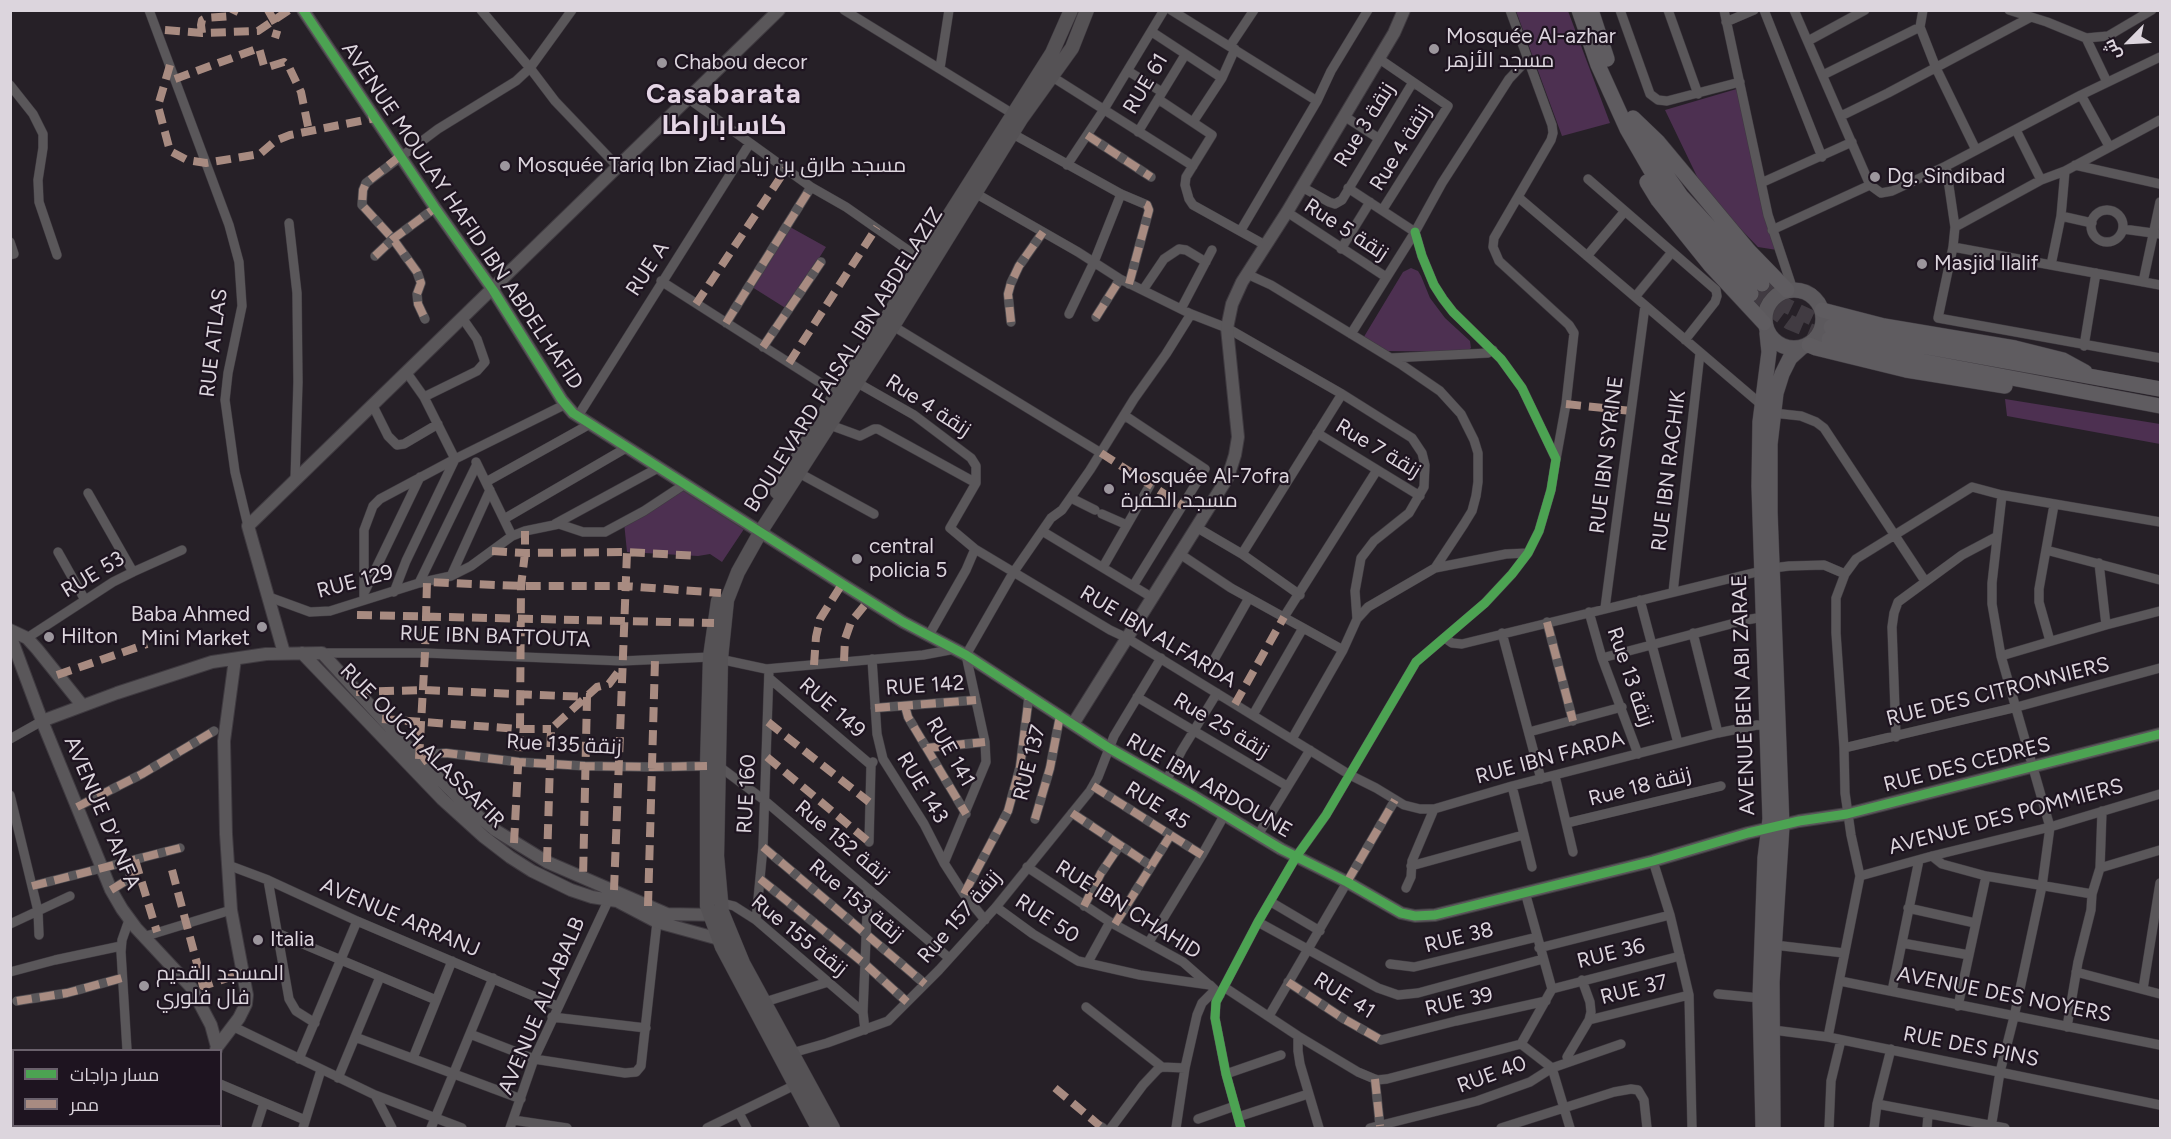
<!DOCTYPE html>
<meta charset="utf-8">
<style>
body{margin:0}
#map{position:relative;width:2171px;height:1139px;overflow:hidden;background:#262027;font-family:Figtree,Cairo,sans-serif}
canvas{display:block}
.frame{position:absolute;inset:0;border:12px solid #dcd5dd;pointer-events:none}
.legend{position:absolute;left:12px;top:1049px;width:210px;height:78px;box-sizing:border-box;background:#1e1420;border:2px solid #6a616c;margin:0;padding:8px 10px;list-style:none;font-size:18px;color:#dcd5dd}
.legend li{display:flex;align-items:center;gap:12px;height:30px}
.legend b{width:30px;border:2px solid #6a616c}
.north{position:absolute;left:2099px;top:12px;width:60px;height:60px;-webkit-text-stroke:4px #1e1420;paint-order:stroke;rotate:246deg;font-size:16px;font-weight:700;line-height:24px;text-align:center;color:#dcd5dd}
.north::after{content:'';display:block;margin:auto;width:21px;height:27px;background:#dcd5dd;clip-path:polygon(50% 0,100% 100%,50% 72%,0 100%)}
</style>
<div id="map">
<canvas width="2171" height="1139"></canvas>
<div class="frame"></div>
<ul class="legend">
<li><b style="height:8px;background:#4ca352"></b>مسار دراجات</li>
<li><b style="height:8px;background:#a88b81"></b>ممر</li>
</ul>
<div class="north">ش</div>
</div>
<script>
const g = document.querySelector('canvas').getContext('2d');
g.lineJoin = 'round';
function fill(path, color) {
  g.fillStyle = color;
  g.fill(path, 'evenodd');
}
function poly(rows) {
  const path = new Path2D();
  for (const r of rows) {
    if (r.length === 3) {
      path.moveTo(r[0] + r[2], r[1]);
      path.arc(r[0], r[1], r[2], 0, 2 * Math.PI);
      continue;
    }
    path.moveTo(r[0], r[1]);
    for (let i = 2; i < r.length; i += 2) path.lineTo(r[i], r[i + 1]);
  }
  return path;
}
function trace(path, color, width, dash) {
  g.strokeStyle = color;
  g.lineWidth = width;
  g.lineCap = dash ? 'butt' : 'round';
  g.setLineDash(dash || []);
  g.stroke(path);
}
function write(font, color, halo, rows, align = 'center') {
  g.font = font + ' Figtree,Cairo,sans-serif';
  g.lineWidth = 4.5;
  g.setLineDash([]);
  g.textBaseline = 'middle';
  g.strokeStyle = halo;
  g.fillStyle = color;
  for (const [text, x, y, turn = 0] of rows) {
    g.save();
    g.translate(x, y);
    g.rotate((+turn || 0) * Math.PI / 180);
    g.textAlign = isNaN(turn) ? turn : align;
    if (halo) g.strokeText(text, 0, 0);
    g.fillText(text, 0, 0);
    g.restore();
  }
}
fill(poly([
 [1516,11,1568,11,1610,123,1562,136],
 [1740,88,1777,250,1758,247,1704,191,1665,110],
 [790,227,826,247,787,309,752,287],
 [1411,268,1418,271,1421,276,1430,298,1445,318,1470,341,1471,348,1467,352,1387,351,1362,340,1403,272],
 [2005,399,2160,424,2160,444,2007,416],
 [685,484,746,526,722,562,710,554,698,556,627,552,624,522]
]), '#4d3051');
trace(poly([
 [1762,284,1785,305,1831,327],
 [1751,294,1789,322,1829,339]
]), '#413b42', 15, [15, 8]);
const minor = poly([
 [149,10,229,225,239,262,242,306,228,373,225,400,235,472,248,526],
 [481,10,530,68,555,101,618,167],
 [844,10,1018,117],
 [1171,10,1317,101],
 [1510,10,1552,125,1553,133,1551,140,1494,238,1493,247,1499,261,1569,325,1574,333,1566,404,1556,459],
 [1620,10,1650,94,1658,100,1667,101,1740,82],
 [1668,10,1698,94],
 [1724,10,1768,215,1793,290],
 [1764,10,1822,157],
 [1794,10,1870,185,1881,193,1892,191,1946,166,2081,95,2160,57],
 [1923,10,1920,27,1936,68,1976,150],
 [2009,10,2047,22,2086,38,2108,36,2152,10],
 [1726,22,1754,10],
 [1152,32,1222,78],
 [2086,38,2107,82],
 [1808,41,1865,10],
 [1230,46,1254,10],
 [1378,58,1448,106,1383,209],
 [940,68,949,10],
 [1128,71,1162,92],
 [1823,75,1920,27],
 [1051,76,1193,166],
 [10,85,33,114,43,134,43,148,38,180,39,202,57,255],
 [2081,95,2109,146],
 [689,99,811,187,846,207,909,251,926,260],
 [1158,99,1212,135,1186,177,1185,185,1189,199,1193,205,1265,245],
 [1344,116,1378,138],
 [1841,116,1888,93,2029,18],
 [1193,122,1222,78,1235,49],
 [2016,130,2041,180],
 [1138,132,1185,55],
 [1013,134,1121,194,1147,205,1149,210,1129,284],
 [1087,135,1151,177],
 [1067,165,1103,111,1164,10],
 [2075,165,2160,184],
 [1946,166,1955,227,1953,247,1938,318,2160,358],
 [1588,179,1716,290,1717,296,1715,302,1685,340],
 [1761,183,1852,142],
 [1302,187,1329,202,1335,204,1342,200,1413,82],
 [1348,188,1415,232],
 [975,193,1078,252,1120,279,1191,314,1227,328,1342,394,1412,438,1422,453,1425,465,1424,487,1409,513,1374,541,1361,558,1355,591,1357,619],
 [1518,197,1763,406],
 [2107,226,16],
 [1287,212,1386,277],
 [2061,216,2092,223],
 [289,223,297,293,298,382,295,480],
 [1955,227,2041,180,2065,171,2160,120],
 [2123,229,2160,234],
 [1241,230,1317,101,1331,71,1368,10],
 [1772,230,1870,185],
 [10,242,14,254,10,255],
 [1953,247,2160,285],
 [1341,249,1370,202],
 [375,256,393,239,435,208],
 [1587,256,1625,211],
 [2051,265,2061,216,2065,171],
 [1247,274,1271,285,1402,365,1440,391,1461,414,1474,440,1478,453,1478,482,1476,496,1472,511,1464,524,1435,568],
 [661,281,841,396],
 [2143,282,2160,202],
 [1143,290,1164,259,1179,249,1186,250,1206,262],
 [1635,297,1672,252],
 [1181,309,1212,250],
 [1069,314,1094,262,1121,194],
 [1096,317,1120,279],
 [425,319,418,304,417,294,421,283,417,272,393,239,362,205,363,190,366,183,438,129,516,81,530,68,572,10],
 [1011,322,1008,294,1011,283,1019,266,1043,232],
 [726,323,811,187],
 [893,326,1101,453],
 [1351,334,1415,232,1442,183,1509,79,1528,59],
 [2084,346,2096,273],
 [763,347,821,262],
 [1391,358,1488,353,1493,350],
 [407,373,424,397],
 [856,382,914,415,971,458,976,466,976,483,950,528,975,549,1110,630,1127,638,1350,775,1376,788,1404,805,1420,809,1434,809,1512,786,1718,733,1757,725,1767,726],
 [373,406,388,436,397,445,404,444,438,424],
 [1773,413,1801,416,1816,422,1824,428,1925,581],
 [1124,415,1205,469,1133,586],
 [578,416,750,143],
 [830,425,860,436,874,429,878,429,976,483],
 [1317,433,1420,496],
 [476,462,512,536],
 [799,473,874,514],
 [486,482,590,424],
 [88,493,133,572],
 [1071,498,1095,510],
 [1102,514,1127,525],
 [504,519,626,448],
 [555,524,658,468],
 [1196,527,1242,554,1300,595],
 [1042,531,1153,598],
 [2046,550,2160,580],
 [58,552,85,600],
 [1180,554,1231,588,1343,650],
 [1242,554,1342,394],
 [2099,563,2106,625],
 [1103,567,1150,485],
 [1773,568,1789,566,1824,565,1845,574],
 [451,576,490,490],
 [419,583,477,464],
 [365,591,420,477],
 [394,592,406,561,455,459,424,397,477,371,485,362,477,339,463,319],
 [1673,592,1700,353],
 [269,597,310,612,330,611,419,583,451,576,471,566,512,536,525,531,559,524,583,532,605,532,644,511,685,484],
 [364,599,364,530,373,506,380,499,455,459,566,404],
 [1640,600,1678,743],
 [1605,608,1645,306],
 [1589,612,1602,658,1638,754],
 [1284,617,1377,470],
 [1547,622,1573,721],
 [1502,633,1541,779],
 [1693,633,1718,733],
 [929,635,966,570,975,549],
 [27,638,113,582,133,572,182,550],
 [1445,638,1452,643,1462,644,1761,571],
 [2050,641,2039,602,2039,589,2054,505],
 [322,653,425,653,622,661,710,657,766,669,923,655,955,649],
 [2001,656,2106,625,2160,611],
 [1215,658,1249,598],
 [1602,658,1746,620,1763,617],
 [872,659,877,734,883,759,924,824,944,863,964,894,985,920],
 [769,678,871,765],
 [1137,697,1287,786],
 [905,706,908,717,966,814],
 [875,708,976,700],
 [1253,715,1303,628],
 [1529,732,1622,707],
 [1896,737,1892,627,1894,613,1898,602,1962,555,1996,537],
 [10,739,42,721],
 [1292,739,1343,650,1357,619,1368,607,1435,568,1506,554,1528,553],
 [927,748,985,742],
 [1844,748,2017,707,2160,668],
 [422,762,433,754,446,753,519,762,585,766,652,767,707,766],
 [716,764,764,800,949,958],
 [1555,776,1573,852],
 [1166,781,1182,750,1217,693],
 [1093,786,1202,855],
 [1512,786,1532,867],
 [10,795,38,911,39,935],
 [77,807,142,774,214,731],
 [1072,813,1151,866],
 [1035,819,1050,768,1060,716],
 [1567,823,1721,786],
 [1258,835,1310,750],
 [869,842,871,765,873,762],
 [763,847,925,984],
 [1932,856,1942,864,1986,876,2092,894],
 [1653,861,1670,915,1689,995,1692,1128],
 [944,863,986,762,985,742,966,655,1013,573,1051,518,1062,510,1090,470,1134,399,1166,354,1191,314],
 [228,865,268,880,357,921,557,1006],
 [1411,866,1523,835],
 [1027,867,1110,922,1183,962,1208,984],
 [2100,868,2160,850],
 [1860,876,1932,856,2050,827,2160,794],
 [760,879,865,964,907,1002],
 [268,880,289,999,296,1011,315,1023],
 [32,886,180,848],
 [1406,888,1411,877,1412,861,1434,809],
 [111,890,129,879,135,860],
 [964,894,1008,811,1020,767,1029,696],
 [718,902,734,906,756,920,863,1012],
 [1271,902,1320,931],
 [1084,906,1101,873,1120,845],
 [996,907,1033,934,1078,961,1140,975,1210,985,1220,995],
 [1908,908,1975,923],
 [756,920,763,847,769,669],
 [1258,922,1378,988,1398,995,1418,993,1543,959],
 [10,924,70,896],
 [1115,924,1170,836],
 [277,933,436,1000],
 [143,937,231,910],
 [1149,942,1202,855,1225,814],
 [1902,943,1969,955],
 [1774,945,1844,953],
 [1539,948,1670,915],
 [1088,962,1110,922],
 [1390,964,1414,967,1537,937],
 [10,972,55,960,121,946],
 [2076,972,2160,994],
 [1840,981,2160,1045],
 [1288,982,1344,1019,1381,1040,1456,1021,1546,1001],
 [1224,987,1298,1036,1358,1072,1377,1080,1387,1079,1521,1044,1552,989,1525,892],
 [1552,989,1680,956],
 [2143,989,2160,883],
 [1892,991,1919,860],
 [1718,994,1760,998],
 [17,1001,67,993,122,978],
 [765,1002,828,982],
 [1958,1006,1986,876],
 [1086,1007,1162,1067],
 [1269,1016,1395,800],
 [552,1017,646,1028],
 [1589,1020,1689,995],
 [234,1027,375,1095,392,1128],
 [2067,1027,2078,962,2091,910,2092,894,2100,868,2102,811],
 [865,1030,863,1012,868,889],
 [1773,1030,1828,1037,2160,1105],
 [470,1034,534,1059,625,1073,636,1072,641,1066,657,922],
 [1298,1036,1298,1051,1300,1064,1319,1128],
 [355,1037,521,1099],
 [1828,1037,1860,876,1851,835,1845,793,1844,748,1836,633,1836,598,1845,574,1856,559,1972,487,2002,495,2160,522],
 [1521,1044,1552,1068,1570,1128],
 [127,1050,121,952,122,940,129,920],
 [792,1053,827,1043,888,1021,939,970,996,907,1090,791,1098,777,1114,736,1161,658],
 [1567,1057,1589,1020,1591,1012,1590,1002,1582,980],
 [413,1058,452,961],
 [299,1059,357,921],
 [10,1072,14,1071],
 [1226,1074,1281,1055],
 [338,1078,380,977],
 [1375,1079,1380,1126],
 [220,1084,305,1120],
 [375,1095,462,1128],
 [1877,1104,2005,1128],
 [739,1113,747,1128],
 [1238,1117,1308,1094],
 [1198,1119,1235,1106],
 [513,1120,567,1128],
 [1100,1126,1103,1128],
 [21,1128,22,1126],
 [87,1128,89,1126],
 [157,1128,167,1126],
 [256,1128,264,1103],
 [303,1128,321,1070],
 [431,1128,493,978],
 [510,1128,534,1059,609,899],
 [707,1128,799,1083],
 [1111,1128,1143,1085,1158,1069,1162,1067,1185,1068],
 [1176,1128,1185,1068,1197,1015,1202,1003,1215,990],
 [1241,1128,1226,1074,1215,1018,1216,1002,1258,922,1296,857,1326,815,1416,662,1485,603,1512,574,1528,553,1539,531,1551,490,1556,459,1522,388,1501,359,1453,312,1443,299,1434,285,1422,256,1415,232],
 [1370,1128,1477,1101,1530,1082,1552,1068,1621,1044],
 [1501,1128,1614,1092,1631,1089,1638,1090,1644,1100,1647,1128],
 [1829,1128,1831,1081,1841,1040],
 [1874,1128,1877,1104,1891,1049],
 [1927,1128,1928,1115],
 [1991,1128,2000,1072,2014,1017,2042,886,2050,827,2001,656,1992,604,1992,583,2002,495]
]);
const tertiary = poly([
 [303,10,435,208,493,290,562,400,573,413,842,584,903,622,966,655,1109,748,1195,797,1281,849,1347,882,1401,913,1415,916,1435,915,1653,861,1748,833,1799,821,1847,814,2160,734],
 [10,630,27,638,37,649,82,705],
 [10,635,42,721,111,890,122,909,136,928,191,987,211,1025,217,1047,216,1050],
 [284,653,248,526,779,10],
 [302,653,442,799,484,837,510,857,532,871,571,890,592,897,617,901,657,922,719,939],
 [42,721,117,693,212,662,266,654,322,653,419,759,471,810,495,830,547,862,667,914,719,915],
 [1073,724,1228,477,1235,455,1238,437,1227,328,1232,304,1242,282,1287,212,1394,33,1404,10],
 [217,1047,239,1018,246,1004,247,995,231,910,226,834,224,741,235,659],
 [195,1128,196,1126]
]);
const secondary = poly([
 [777,492,837,393,868,348,913,276,922,258,1052,53,1071,10],
 [718,601,710,657,707,766,707,906,722,947,818,1128],
 [833,1128,743,963,722,912,717,856,721,658,727,600,738,572,761,531,893,326,1021,119,1072,48,1087,10]
]);
const primary = poly([
 [1794,319,29],
 [1763,1128,1760,998,1765,858,1770,819,1759,486,1760,422,1769,352,1767,333],
 [1773,1128,1772,982,1782,826,1770,512,1770,444,1776,393,1782,374,1790,358,1801,348]
]);
const trunk = poly([
 [1579,10,1598,65,1627,129,1653,174,1693,227,1751,294],
 [1591,10,1607,59],
 [1633,118,1658,142,1749,251,1787,290],
 [1642,135,1663,170,1681,196,1762,284],
 [1647,182,1658,200,1711,266,1764,323],
 [1822,310,1884,326,2015,348,2063,360,2085,372],
 [1831,327,1862,335,2160,389],
 [1829,339,1900,357,2160,406],
 [1809,345,1816,348,1906,370,2005,386]
]);
trace(minor, '#3f3a40', 10);
trace(tertiary, '#3f3a40', 14);
trace(secondary, '#3f3a40', 15);
trace(primary, '#3f3a40', 16);
trace(trunk, '#3f3a40', 16);
trace(minor, '#5a575a', 9);
trace(tertiary, '#5a575a', 12);
trace(secondary, '#555255', 14);
trace(primary, '#5c595d', 15);
trace(trunk, '#5f5c60', 15);
trace(poly([
 [268,10,278,28,275,38],
 [165,30,202,33,258,31,289,10],
 [202,33,201,25,202,20,206,18,232,16,235,10],
 [170,65,158,106,170,151,187,160,206,163,260,154,275,141,290,135,375,118],
 [175,79,259,48,264,66,268,67,284,62,289,67,301,92,309,131],
 [1087,135,1151,177],
 [400,156,366,183,363,190,362,205,393,239,417,272,421,283,417,294,418,304,425,319],
 [375,256,393,239,435,208],
 [1129,284,1149,210,1147,205,1138,201],
 [696,304,786,169],
 [1096,317,1120,279],
 [1011,322,1008,294,1011,283,1019,266,1043,232],
 [726,323,811,187],
 [763,347,821,262],
 [789,363,877,227],
 [1566,404,1631,411],
 [1101,453,1183,506],
 [492,551,525,553,627,552,698,556],
 [357,615,714,623],
 [1547,622,1573,721],
 [844,661,845,639,851,622,869,600],
 [814,665,816,637,820,619,842,584],
 [57,675,147,644],
 [356,692,423,690,587,697,583,879],
 [1235,704,1284,617],
 [905,706,908,717,966,814],
 [875,708,976,700],
 [382,719,520,729,551,729],
 [768,722,869,802],
 [927,748,985,742],
 [767,757,869,842],
 [419,759,425,653,427,582,521,586,625,586,721,593],
 [422,762,433,754,446,753,519,762,585,766,652,767,707,766],
 [1093,786,1202,855],
 [77,807,142,774,214,731],
 [1072,813,1151,866],
 [1035,819,1050,768,1060,716],
 [514,843,520,729,521,586,525,553,525,531],
 [763,847,925,984],
 [135,860,157,932],
 [547,862,551,729,597,687,609,684,622,667],
 [172,870,203,986,243,973],
 [760,879,865,964,907,1002],
 [1347,882,1395,800],
 [32,886,180,848],
 [111,890,129,879,135,863],
 [614,890,627,552],
 [964,894,1008,811,1020,767,1029,696],
 [648,906,655,660],
 [1084,906,1101,873,1120,845],
 [1115,924,1170,836],
 [1288,982,1344,1019,1381,1040],
 [17,1001,67,993,122,978],
 [1375,1079,1380,1126],
 [1055,1088,1100,1126]
]), '#a88b81', 8, [15, 8]);
trace(poly([
 [303,10,435,208,493,290,562,400,573,413,842,584,903,622,966,655,1109,748,1195,797,1281,849,1347,882,1401,913,1415,916,1435,915,1653,861,1748,833,1799,821,1847,814,2160,734],
 [1241,1128,1226,1074,1215,1018,1216,1002,1258,922,1296,857,1326,815,1416,662,1485,603,1512,574,1528,553,1539,531,1551,490,1556,459,1522,388,1501,359,1453,312,1443,299,1434,285,1422,256,1415,232]
]), '#4ca352', 9);
for (const [x, y, r, color] of [
 [1434,49,6,"#9c969d"],
 [662,63,6,"#9c969d"],
 [505,166,6,"#9c969d"],
 [1875,177,6,"#9c969d"],
 [1922,264,6,"#9c969d"],
 [1109,489,6,"#9c969d"],
 [857,559,6,"#9c969d"],
 [262,627,6,"#9c969d"],
 [49,637,6,"#9c969d"],
 [258,940,6,"#9c969d"],
 [144,986,6,"#9c969d"]
]) {
  const dot = new Path2D();
  dot.arc(x, y, r, 0, 2 * Math.PI);
  g.fillStyle = color;
  g.fill(dot);
  trace(dot, '#1e1420', 2);
}
write('21px', '#dcd5dd', '#1e1420', [
 ["Mosquée Al-azhar",1446,37],
 ["مسجد الأزهر",1446,61],
 ["Chabou decor",674,63],
 ["Mosquée Tariq Ibn Ziad مسجد طارق بن زياد",517,166],
 ["Dg. Sindibad",1887,177],
 ["Masjid Ilalif",1934,264],
 ["Mosquée Al-7ofra",1121,477],
 ["مسجد الحفرة",1121,501],
 ["central",869,547],
 ["policia 5",869,571],
 ["Baba Ahmed",250,615,"right"],
 ["Mini Market",250,639,"right"],
 ["Hilton",61,637],
 ["Italia",270,940],
 ["المسجد القديم",156,974],
 ["فال فلوري",156,998]
], 'left');
write('21px', '#dcd5dd', '#1e1420', [
 ["RUE 61",1146,84,-59],
 ["Rue 3 زنقة",1365,125,-58],
 ["Rue 4 زنقة",1401,148,-58],
 ["AVENUE MOULAY HAFID IBN ABDELHAFID",462,216,56],
 ["Rue 5 زنقة",1346,230,33],
 ["RUE A",648,269,-57],
 ["RUE ATLAS",214,343,-83],
 ["BOULEVARD FAISAL IBN ABDELAZIZ",844,360,-58],
 ["Rue 4 زنقة",928,406,33],
 ["Rue 7 زنقة",1378,449,31],
 ["RUE IBN SYRINE",1607,455,-83],
 ["RUE IBN RACHIK",1669,471,-83],
 ["RUE 53",93,575,-31],
 ["RUE 129",355,582,-15],
 ["RUE IBN BATTOUTA",495,637,2],
 ["RUE IBN ALFARDA",1158,637,31],
 ["Rue 13 زنقة",1630,677,71],
 ["RUE 142",925,686,-4],
 ["RUE DES CITRONNIERS",1998,692,-14],
 ["AVENUE BEN ABI ZARAE",1744,695,-92],
 ["RUE 149",832,708,41],
 ["Rue 25 زنقة",1221,726,31],
 ["Rue 135 زنقة",564,745,3],
 ["RUE OUCH ALASSAFIR",422,746,45],
 ["RUE 141",950,752,60],
 ["RUE IBN FARDA",1550,758,-15],
 ["RUE 137",1030,763,-76],
 ["RUE DES CEDRES",1967,765,-14],
 ["RUE IBN ARDOUNE",1209,786,30],
 ["Rue 18 زنقة",1640,787,-14],
 ["RUE 143",922,788,59],
 ["RUE 160",747,794,-87],
 ["RUE 45",1157,806,32],
 ["AVENUE D'ANFA",102,813,67],
 ["AVENUE DES POMMIERS",2006,817,-15],
 ["Rue 152 زنقة",842,842,40],
 ["Rue 153 زنقة",856,901,40],
 ["RUE IBN CHAHID",1128,910,32],
 ["Rue 157 زنقة",960,917,-49],
 ["AVENUE ARRANJ",400,918,23],
 ["RUE 50",1047,919,33],
 ["Rue 155 زنقة",799,936,39],
 ["RUE 38",1459,938,-14],
 ["RUE 36",1611,954,-14],
 ["RUE 37",1634,990,-14],
 ["AVENUE DES NOYERS",2004,995,11],
 ["RUE 41",1344,996,32],
 ["RUE 39",1459,1002,-13],
 ["AVENUE ALLABALB",542,1006,-67],
 ["RUE DES PINS",1971,1047,11],
 ["RUE 40",1492,1075,-20]
]);
g.letterSpacing = '1.5px';
write('bold 27px', '#e5d6e6', '#1e1420', [
 ["Casabarata",724,95],
 ["كاساباراطا",724,126]
]);
g.letterSpacing = '0px';
</script>
